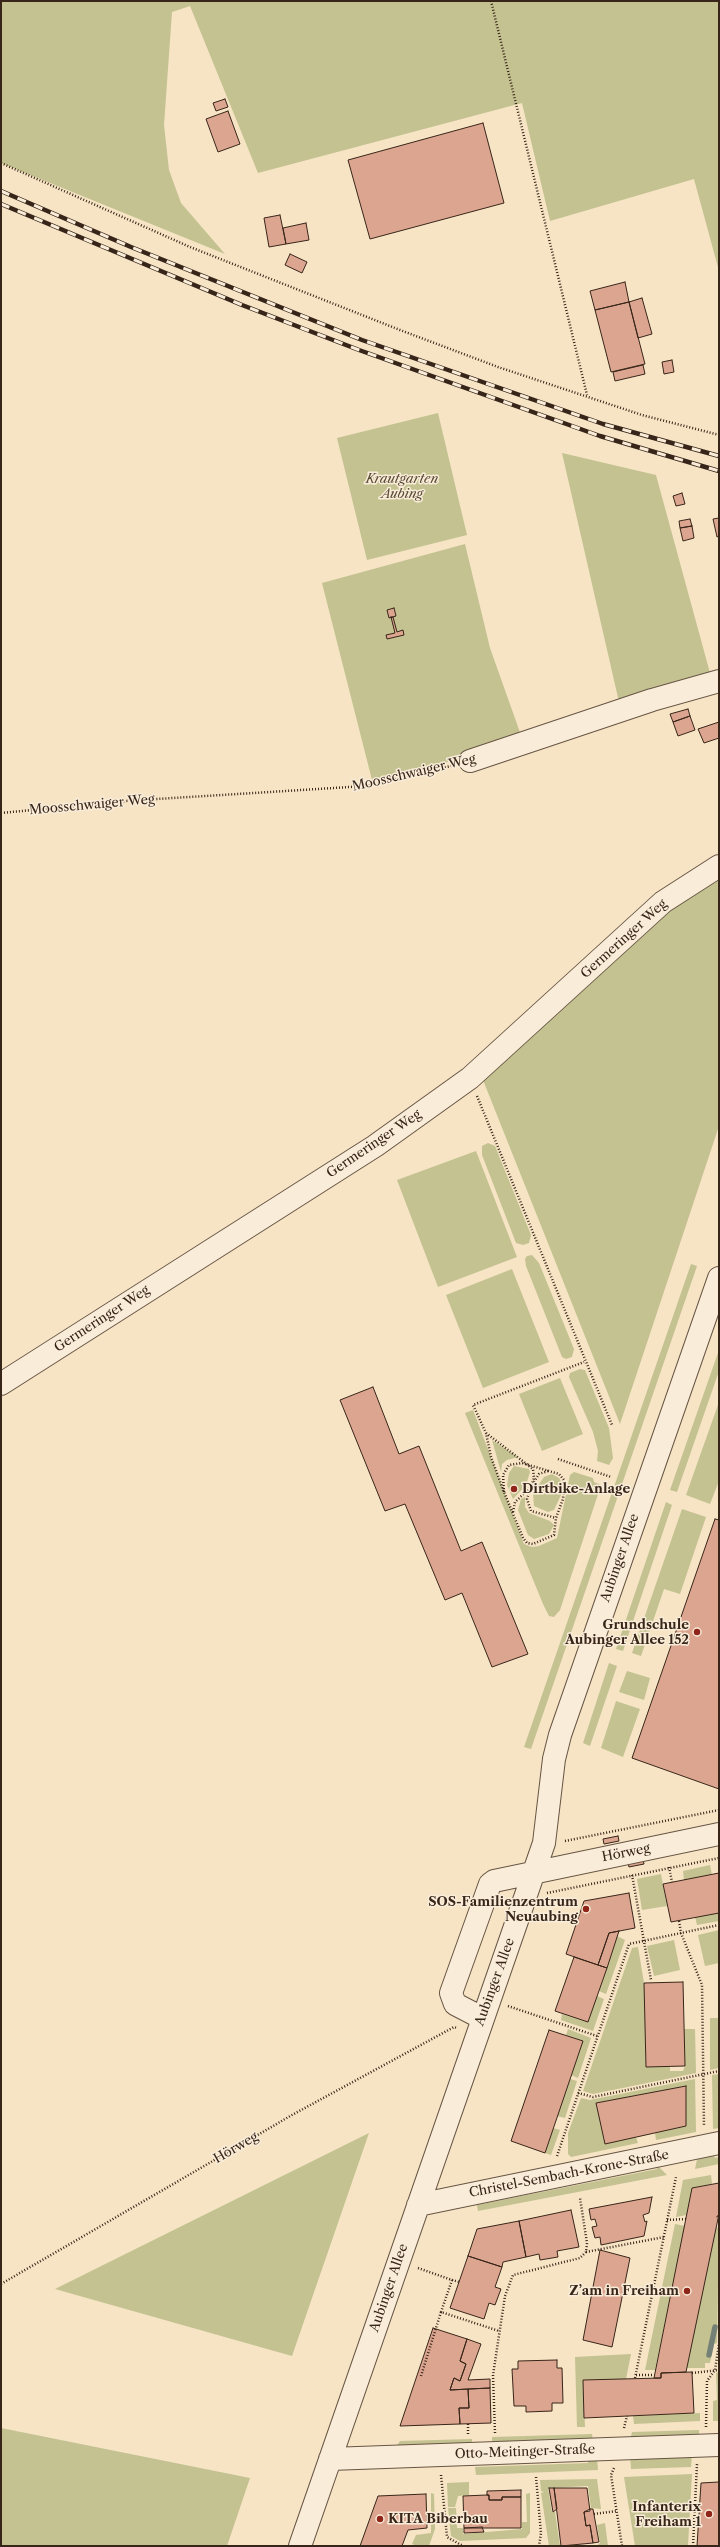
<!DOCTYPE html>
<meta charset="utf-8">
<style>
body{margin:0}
#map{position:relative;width:720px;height:2547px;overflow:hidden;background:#f6e4c5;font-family:"Libre Caslon Text",serif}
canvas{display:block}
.frame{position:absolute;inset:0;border:2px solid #382519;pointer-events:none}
</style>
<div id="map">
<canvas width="720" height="2547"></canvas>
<div class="frame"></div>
</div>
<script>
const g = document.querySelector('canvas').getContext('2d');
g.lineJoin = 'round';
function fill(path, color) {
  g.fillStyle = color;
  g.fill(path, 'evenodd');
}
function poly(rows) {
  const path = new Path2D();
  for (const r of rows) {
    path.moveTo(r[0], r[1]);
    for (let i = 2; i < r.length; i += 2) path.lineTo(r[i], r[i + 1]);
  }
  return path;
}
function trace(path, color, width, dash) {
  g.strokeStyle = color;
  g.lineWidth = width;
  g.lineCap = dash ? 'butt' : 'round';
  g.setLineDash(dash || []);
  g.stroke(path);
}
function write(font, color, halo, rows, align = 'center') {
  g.font = font + ' "Libre Caslon Text",serif';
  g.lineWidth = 3;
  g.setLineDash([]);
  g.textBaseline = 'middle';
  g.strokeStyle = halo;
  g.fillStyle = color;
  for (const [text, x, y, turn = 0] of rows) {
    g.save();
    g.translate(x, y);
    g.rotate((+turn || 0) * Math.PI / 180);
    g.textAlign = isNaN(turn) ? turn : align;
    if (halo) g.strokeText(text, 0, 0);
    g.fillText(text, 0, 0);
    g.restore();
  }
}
fill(poly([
 [1,1,719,1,719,271,694,179,550,221,522,103,258,173,190,6,172,12,164,125,169,170,181,203,225,254,1,163],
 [438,413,467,535,367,560,337,438],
 [562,453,656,475,710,673,619,702],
 [465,544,490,648,522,738,448,762,372,780,322,583],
 [719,877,719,1126,620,1424,483,1080,690,893],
 [488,1143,495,1146,531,1235,529,1243,523,1245,516,1243,482,1155,482,1146],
 [476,1151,517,1257,438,1287,397,1180],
 [532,1255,539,1263,574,1349,572,1357,566,1359,562,1357,526,1266,525,1259,527,1256],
 [691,1264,697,1266,531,1749,524,1747],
 [512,1269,549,1362,483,1388,446,1295],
 [719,1350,719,1371,677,1492,670,1490],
 [580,1369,585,1370,609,1428,613,1458,609,1465,597,1461,598,1451,593,1432,569,1377,570,1373],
 [560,1378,583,1434,542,1451,519,1394],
 [719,1402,719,1481,710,1504,686,1495],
 [473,1410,524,1544,532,1547,539,1546,557,1538,570,1475,574,1472,593,1478,594,1482,601,1485,560,1610,554,1617,549,1616,543,1604,465,1413],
 [492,1440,518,1457,507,1460,502,1464,501,1472],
 [514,1466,529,1469,530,1472,526,1485,513,1499,507,1485,509,1473],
 [552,1474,559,1478,562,1483,562,1493,554,1510,548,1512,534,1506,533,1493,544,1477],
 [525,1497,525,1507,529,1513,550,1521,554,1525,549,1534,534,1539,528,1535,518,1510,521,1499],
 [666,1502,672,1505,623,1651,616,1649],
 [682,1509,706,1517,680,1594,664,1589,641,1656,632,1653],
 [609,1663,617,1666,590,1746,583,1743],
 [627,1671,650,1678,644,1700,619,1692],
 [616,1701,640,1709,623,1757,601,1748],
 [710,1865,712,1875,684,1880,683,1871],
 [661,1874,667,1906,642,1910,637,1879],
 [719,1913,719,1921,697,1925,695,1917],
 [719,1930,719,1963,705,1966,698,1935],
 [617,1936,625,1940,606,1994,599,1991],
 [674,1940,680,1970,654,1976,647,1946],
 [638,1947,644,1983,646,2067,670,2066,670,2071,683,2071,685,2066,684,2029,695,2029,696,2073,593,2094,583,2091,632,1948],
 [597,1996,604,1999,593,2031,561,2020,562,2014,588,2022],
 [710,2018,719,2018,719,2068,710,2070],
 [568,2029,591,2038,578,2078,571,2075,583,2041,566,2035],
 [719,2074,719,2128,713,2129,712,2075],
 [570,2079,577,2081,565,2118,557,2116],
 [695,2079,696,2132,656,2140,655,2133,686,2126,686,2086,596,2103,605,2144,636,2137,638,2143,571,2157,568,2154,568,2133,581,2098,590,2100],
 [553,2128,560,2130,551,2155,545,2153],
 [369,2133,292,2356,55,2289],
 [713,2152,715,2158,719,2157,719,2164,695,2169,698,2155],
 [656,2164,667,2175,478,2211,477,2205,657,2169],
 [711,2175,712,2184,692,2188,687,2215,676,2217,683,2180],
 [675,2224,685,2226,655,2370,645,2370],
 [715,2227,719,2228,717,2343,714,2344,710,2363,705,2363,705,2368,687,2368],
 [631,2354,626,2379,583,2380,585,2427,577,2427,575,2357],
 [719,2372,719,2421,713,2421,713,2401,717,2400,716,2373],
 [700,2413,700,2421,634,2424,633,2416],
 [1,2428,250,2478,227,2546,1,2546],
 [699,2430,699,2438,630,2440,632,2432],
 [592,2434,593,2441,492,2445,492,2437],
 [472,2439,472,2446,396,2447,400,2441],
 [630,2454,692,2454,691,2467,631,2469],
 [588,2457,597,2457,598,2470,476,2475,475,2467,588,2463],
 [692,2474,688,2546,635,2546,624,2477],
 [597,2479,601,2509,591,2508,588,2486,548,2488,552,2512,555,2512,560,2546,549,2546,541,2493,544,2492,541,2491,540,2480],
 [469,2482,469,2495,458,2496,455,2507,448,2507,447,2483],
 [431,2493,434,2494,435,2529,429,2546,417,2546,412,2544,416,2535,431,2533],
 [530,2493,530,2533,526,2538,460,2541,451,2536,448,2508,456,2508,457,2528,463,2528,463,2534,522,2529,522,2522,527,2522,526,2494],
 [605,2523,608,2546,596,2546,600,2543,597,2525]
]), '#c3c290');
trace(poly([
 [709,2355,715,2327]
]), '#758176', 5.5);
const building = poly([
 [225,99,228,107,216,111,213,103,225,99],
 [228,111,240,144,218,152,206,119,228,111],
 [483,123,504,203,370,239,348,160,483,123],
 [280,215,286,244,269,247,264,218,280,215],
 [306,223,309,240,286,244,283,228,306,223],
 [290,254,307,262,302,273,285,265,290,254],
 [625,282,629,302,595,310,590,291,625,282],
 [642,298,652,334,638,338,629,302,642,298],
 [629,302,645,364,611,372,595,310,629,302],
 [672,360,674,372,664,374,662,362,672,360],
 [643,365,645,374,615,381,613,372,643,365],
 [682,493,685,504,676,506,673,496,682,493],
 [719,518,719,536,717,537,713,519,719,518],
 [690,519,692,526,680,528,679,521,690,519],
 [692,526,694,538,683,541,680,528,692,526],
 [394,608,396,616,389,618,387,610,394,608],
 [391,617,393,617,397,632,403,630,404,635,387,639,386,635,395,633,391,617],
 [688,709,690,716,673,722,670,714,688,709],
 [690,716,695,730,678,736,673,722,690,716],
 [719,722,719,738,704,743,698,729,719,722],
 [373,1387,399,1454,419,1446,461,1551,482,1542,528,1654,492,1667,462,1593,445,1600,405,1504,385,1511,340,1400,373,1387],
 [715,1519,719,1520,719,1789,632,1758,715,1519],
 [618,1836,619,1841,604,1844,603,1839,618,1836],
 [643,1860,644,1864,629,1867,628,1863,643,1860],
 [719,1873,719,1913,671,1922,663,1884,719,1873],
 [629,1893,635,1928,609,1933,598,1965,566,1954,584,1901,629,1893],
 [619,1931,607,1968,598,1965,609,1933,619,1931],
 [574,1957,607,1968,588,2022,555,2011,574,1957],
 [683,1982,685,2066,646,2067,644,1983,683,1982],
 [549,2030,583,2041,545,2153,511,2141,549,2030],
 [686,2086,686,2126,605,2144,596,2103,686,2086],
 [719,2183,719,2214,686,2372,661,2373,661,2378,654,2378,692,2188,719,2183],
 [652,2197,649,2213,643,2215,645,2222,647,2221,644,2236,601,2245,600,2237,595,2238,592,2227,597,2226,595,2219,591,2220,589,2209,652,2197],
 [571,2210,579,2247,557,2251,558,2257,540,2260,539,2254,526,2257,519,2221,571,2210],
 [519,2221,526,2257,503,2262,502,2267,468,2256,477,2229,519,2221],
 [600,2250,630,2258,612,2347,583,2340,600,2250],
 [468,2256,502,2267,495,2287,501,2289,495,2305,489,2303,484,2319,450,2308,468,2256],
 [433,2328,467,2339,460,2361,466,2364,460,2381,454,2378,450,2390,468,2389,469,2408,459,2408,460,2424,400,2426,433,2328],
 [467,2339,481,2344,468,2380,490,2379,490,2388,450,2390,454,2378,460,2381,466,2364,460,2361,467,2339],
 [557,2360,557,2368,562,2368,563,2403,552,2403,552,2411,526,2412,526,2406,514,2406,512,2369,518,2369,518,2361,557,2360],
 [692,2372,694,2413,584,2418,583,2380,661,2378,661,2373,692,2372],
 [490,2388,491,2423,460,2424,459,2408,469,2408,468,2389,490,2388],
 [719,2482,719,2546,697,2546,701,2483,719,2482],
 [549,2488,554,2488,557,2509,553,2512,549,2488],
 [554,2488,587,2488,590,2511,584,2512,586,2526,590,2525,593,2543,561,2546,554,2488],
 [521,2490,521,2497,502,2497,502,2500,489,2500,489,2495,487,2495,487,2491,521,2490],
 [426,2494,427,2528,408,2530,402,2546,360,2546,378,2496,426,2494],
 [487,2495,489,2495,489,2500,502,2500,502,2497,521,2497,521,2528,464,2528,463,2496,487,2495],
 [590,2509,593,2509,599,2542,593,2543,590,2525,586,2526,584,2512,590,2509],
 [482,2527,484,2532,464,2533,464,2528,482,2527]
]);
fill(building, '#dca58f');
trace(building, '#382519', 1);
const minor = poly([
 [470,761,652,700,719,681],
 [1,1384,375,1146,470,1078,663,902,719,866],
 [482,2018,455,2004,451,1993,490,1884,494,1881,719,1834],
 [418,2205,719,2143],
 [330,2459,719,2445],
 [300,2546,544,1843,554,1759,560,1735,719,1278]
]);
trace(minor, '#685544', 24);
trace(poly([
 [491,1,587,395],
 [1,163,190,247,400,330,498,367,642,415,719,435],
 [1,813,125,801,366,786,451,766],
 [477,1096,612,1425],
 [486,1433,533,1469,534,1478,527,1499,531,1511,556,1518],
 [558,1459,611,1477],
 [534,1482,539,1474,548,1471],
 [504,1492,503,1475,509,1465,522,1463,559,1474,564,1480,564,1487,563,1499,556,1518,554,1535,533,1544,527,1543,523,1538,504,1492,491,1457,486,1433,473,1405,584,1362],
 [513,1512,515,1502,530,1488],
 [565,1841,719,1810],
 [669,1867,672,1882],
 [632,1875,651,1980],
 [547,1893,719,1858],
 [679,1921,681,1933,702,1985,704,2126],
 [508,2006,597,2036],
 [578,2093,593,2097,719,2071],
 [557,2156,629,1944,719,1925],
 [717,2216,719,2218],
 [667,2220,686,2219],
 [586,2252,664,2237],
 [418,2268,452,2280,441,2312],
 [452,2280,459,2282],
 [1,2284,292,2115,454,2027,457,2028],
 [692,2373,719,2370],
 [636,2375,654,2375],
 [421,2376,441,2312,499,2331],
 [635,2378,676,2177],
 [468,2424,468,2434],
 [706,2427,707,2381,715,2370,719,2344],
 [624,2428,627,2416],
 [495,2433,493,2375,505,2296,513,2275,580,2258,586,2252,587,2243,580,2198],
 [614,2468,611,2475,622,2546],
 [441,2475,447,2537,463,2546],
 [536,2477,541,2533,539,2546],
 [594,2514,617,2511],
 [693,2546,697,2464]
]), '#382519', 2.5, [1, 2]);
trace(minor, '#f9edd9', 22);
const rail = poly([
 [1,191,131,247,362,340,603,424,719,456],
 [1,204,242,305,359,350,600,436,719,471]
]);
trace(rail, '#382519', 4.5);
trace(rail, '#f9edd9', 3, [9]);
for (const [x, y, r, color] of [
 [514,1489,4,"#8f2418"],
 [697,1632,4,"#8f2418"],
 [586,1909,4,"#8f2418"],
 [687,2291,4,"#8f2418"],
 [709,2514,4,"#8f2418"],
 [380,2519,4,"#8f2418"]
]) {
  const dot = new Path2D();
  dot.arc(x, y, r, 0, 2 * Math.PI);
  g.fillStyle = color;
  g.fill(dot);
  trace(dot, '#f9edd9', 1.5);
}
write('italic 13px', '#5b4c37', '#f9edd9', [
 ["Krautgarten",402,479],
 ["Aubing",402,494]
]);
write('13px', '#382519', '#f9edd9', [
 ["Moosschwaiger Weg",414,773,-13],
 ["Moosschwaiger Weg",92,805,-5],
 ["Germeringer Weg",624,939,-42],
 ["Germeringer Weg",374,1144,-34],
 ["Germeringer Weg",102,1319,-33],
 ["Aubinger Allee",620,1558,-71],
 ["Hörweg",626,1853,-11],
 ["Aubinger Allee",495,1982,-70],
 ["Hörweg",236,2148,-30],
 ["Christel-Sembach-Krone-Straße",569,2174,-11],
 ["Aubinger Allee",389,2288,-71],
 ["Otto-Meitinger-Straße",525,2452,-2]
]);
write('bold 13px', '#382519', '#f9edd9', [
 ["Dirtbike-Anlage",522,1489,"left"],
 ["Grundschule",689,1625],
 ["Aubinger Allee 152",689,1640],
 ["SOS-Familienzentrum",578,1902],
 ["Neuaubing",578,1917],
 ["Z’am in Freiham",679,2291],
 ["Infanterix",701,2507],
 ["Freiham 1",701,2522],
 ["KITA Biberbau",388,2519,"left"]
], 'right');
</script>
